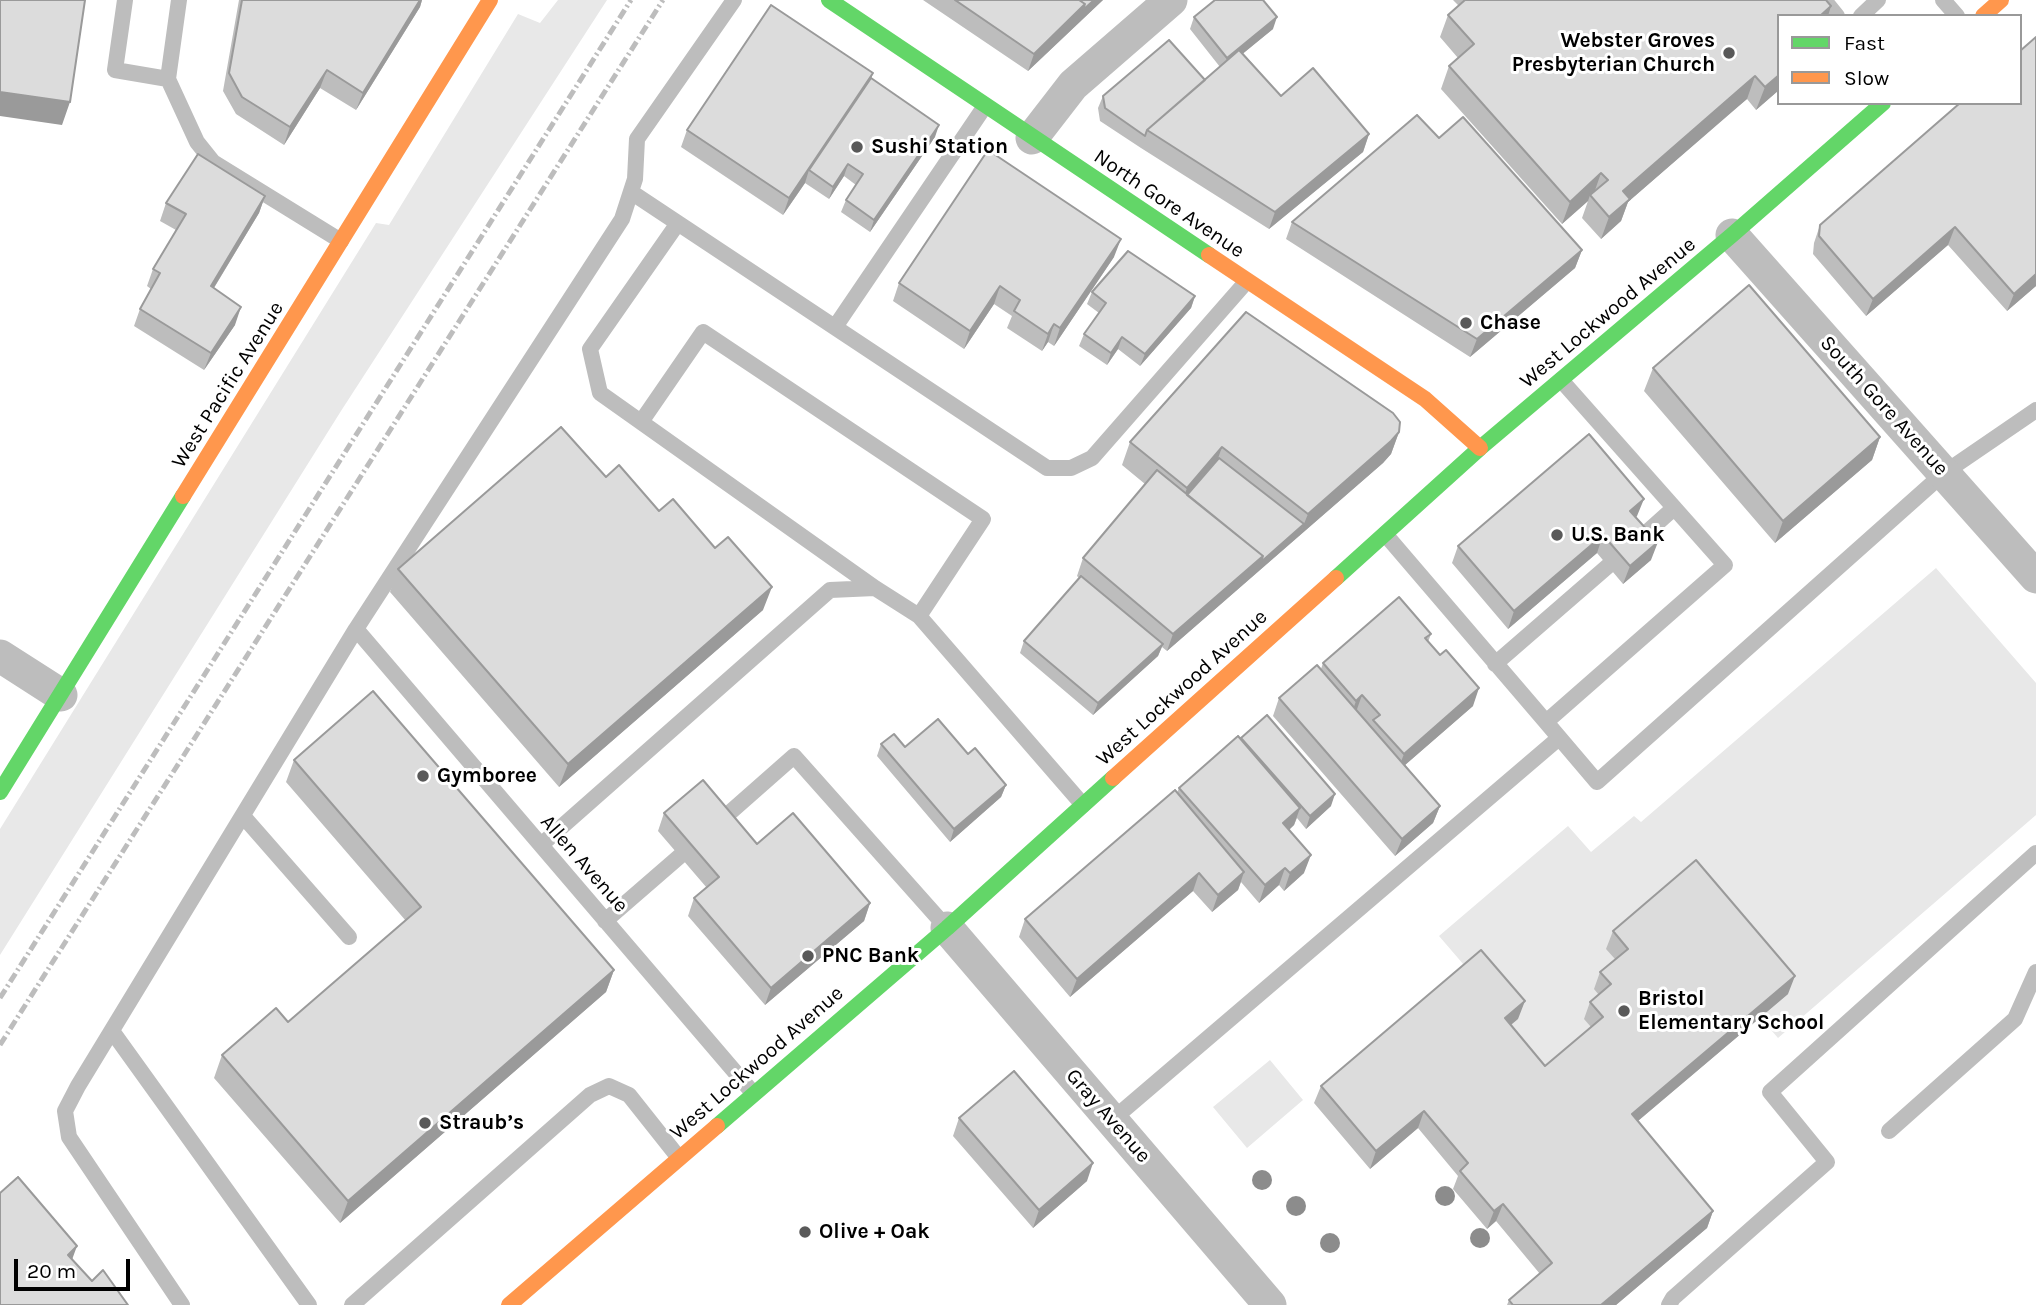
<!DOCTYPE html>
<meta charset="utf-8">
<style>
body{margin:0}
#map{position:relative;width:2036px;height:1305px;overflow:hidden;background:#fff;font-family:Karla,sans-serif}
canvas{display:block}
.legend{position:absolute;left:1777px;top:14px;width:245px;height:91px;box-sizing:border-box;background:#fff;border:2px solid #999;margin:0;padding:9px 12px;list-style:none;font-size:21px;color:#000}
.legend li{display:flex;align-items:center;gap:14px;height:35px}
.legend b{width:35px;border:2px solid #999}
.scale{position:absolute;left:14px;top:1259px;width:116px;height:32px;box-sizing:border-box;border:4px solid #000;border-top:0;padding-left:9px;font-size:21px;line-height:24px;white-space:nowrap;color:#000;-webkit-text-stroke:5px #fff;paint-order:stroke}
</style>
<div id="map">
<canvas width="2036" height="1305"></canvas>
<ul class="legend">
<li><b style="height:9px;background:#63d668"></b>Fast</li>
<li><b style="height:9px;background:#ff974d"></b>Slow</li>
</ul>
<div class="scale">20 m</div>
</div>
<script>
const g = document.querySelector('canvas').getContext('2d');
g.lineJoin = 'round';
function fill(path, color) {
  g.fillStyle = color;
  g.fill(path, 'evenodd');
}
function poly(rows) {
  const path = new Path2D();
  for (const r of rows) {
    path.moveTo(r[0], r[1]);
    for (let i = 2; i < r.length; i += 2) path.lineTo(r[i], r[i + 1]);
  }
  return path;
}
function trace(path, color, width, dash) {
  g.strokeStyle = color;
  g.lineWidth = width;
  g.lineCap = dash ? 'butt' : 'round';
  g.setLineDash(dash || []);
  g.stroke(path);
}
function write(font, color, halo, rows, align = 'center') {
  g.font = font + ' Karla,sans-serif';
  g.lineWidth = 6;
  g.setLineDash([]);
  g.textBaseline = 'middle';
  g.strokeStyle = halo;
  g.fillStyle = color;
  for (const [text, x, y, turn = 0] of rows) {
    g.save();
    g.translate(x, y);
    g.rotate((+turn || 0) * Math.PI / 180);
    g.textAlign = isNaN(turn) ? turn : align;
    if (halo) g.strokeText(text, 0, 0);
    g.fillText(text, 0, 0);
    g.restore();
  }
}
fill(poly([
 [558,0,607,0,341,411,0,955,0,829,376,223,389,225,518,14,540,23],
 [1936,568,2036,683,2036,815,1778,1038,1760,1017,1621,966,1605,1002,1597,1034,1539,1083,1498,1035,1518,1019,1470,972,1439,936,1568,826,1591,852,1634,816,1641,822],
 [1270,1060,1303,1100,1247,1148,1213,1107]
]), '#e8e8e8');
trace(poly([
 [125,0,115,70,168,79,179,0],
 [1824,0,1837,16],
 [1943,0,1957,16],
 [1861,16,1878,0],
 [168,79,197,142,213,162,341,241],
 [631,192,1047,468,1071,468,1092,458,1247,281],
 [678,223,590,349,600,393,875,588,919,616,1083,805],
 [835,327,985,106],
 [641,422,703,332,983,519,919,616],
 [1385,534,1546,722,1725,565,1561,380],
 [1636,542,1674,508],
 [356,629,753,1093],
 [1495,664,1608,566],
 [1546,722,1597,782,1944,473,2036,410],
 [243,816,349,937],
 [718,823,794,756,947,928],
 [541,845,830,590,875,588],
 [605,921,680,856],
 [112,1031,309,1305],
 [1112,1120,1559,738],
 [1889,1131,2015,1019,2036,972],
 [182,1305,69,1137,65,1111,78,1086,356,629,622,219,635,179,637,139,734,0],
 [352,1305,590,1095,609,1086,629,1095,679,1158],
 [1669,1305,1673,1298,1827,1162,1770,1092,2036,853]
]), '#bdbdbd', 16);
trace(poly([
 [1032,138,1073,85,1171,0],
 [1732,235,2036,577],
 [0,656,61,695],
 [947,928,1270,1305]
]), '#bdbdbd', 33);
trace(poly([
 [829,0,1209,255],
 [1336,578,1480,448,1732,235,1883,103],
 [0,792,183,496],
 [717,1126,947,928,1113,778]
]), '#63d668', 16);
trace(poly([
 [1983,16,2001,0],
 [1209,255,1425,399,1480,448],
 [183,496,490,0],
 [1113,778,1336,578],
 [509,1305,717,1126]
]), '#ff974d', 16);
trace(poly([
 [0,998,631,0],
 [0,1045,663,0]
]), '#bdbdbd', 5, [10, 3.5, 2, 3.5]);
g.fillStyle = '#8c8c8c';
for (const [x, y] of [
 [1262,1180],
 [1445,1196],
 [1296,1206],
 [1480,1238],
 [1330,1243]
]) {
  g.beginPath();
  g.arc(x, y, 10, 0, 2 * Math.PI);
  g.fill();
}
fill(poly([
 [239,0,422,0,420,7,356,110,320,88,284,145,236,114,223,91],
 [923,0,1103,0,1028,71],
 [1453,0,1826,0,1779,16,1779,90,1756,110,1747,99,1732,111,1628,202,1621,221,1601,239,1582,218,1588,201,1562,224,1441,89,1449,66,1458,58,1440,37,1448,15,1459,6],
 [1194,17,1273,29,1243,53,1281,96,1369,134,1363,152,1269,229,1141,148,1100,121,1098,108,1103,96,1205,80,1220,67,1190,29],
 [2036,37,2036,286,2007,311,1948,245,1866,316,1813,254,1814,243,1820,225],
 [873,73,871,78,935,137,870,232,841,212,846,200,856,185,844,176,829,199,805,183,783,215,681,147,687,130],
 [265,196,259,213,214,288,235,325,204,370,134,326,140,309,151,289,147,286,153,269,176,230,160,221,166,203],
 [1292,222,1582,250,1575,268,1470,357,1286,239],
 [1114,257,1054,346,1048,342,1042,351,1007,328,1012,316,994,304,964,349,893,301,899,283],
 [1092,292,1195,296,1191,308,1140,366,1118,349,1107,365,1079,346,1084,334,1099,313,1087,304],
 [1653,368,1880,437,1872,460,1775,543,1644,391],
 [1399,432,1391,454,1383,463,1167,651,1162,647,1158,656,1093,715,1020,653,1024,641,1079,578,1077,576,1083,558,1145,484,1122,465,1130,442],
 [659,511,763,610,559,787,390,592,398,569],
 [1637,516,1636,517,1651,560,1623,584,1597,553,1508,629,1452,563,1458,546],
 [1431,634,1428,642,1473,706,1405,765,1440,806,1433,823,1395,856,1273,716,1279,698,1321,669,1323,663],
 [1241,739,1331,806,1306,829,1297,818,1294,825,1289,830,1304,873,1284,891,1279,885,1259,903,1241,882,1238,890,1212,912,1193,891,1070,997,1019,937,1025,919,1177,793,1179,788],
 [881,744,968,754,1006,785,1001,797,950,842,877,756],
 [294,760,614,970,606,992,340,1223,214,1078,222,1055,288,1022,406,921,286,782],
 [664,813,757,844,870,903,864,921,765,1005,688,916,694,898,707,888,658,831],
 [1613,931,1788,994,1638,1121,1713,1211,1707,1228,1616,1305,1507,1305,1509,1300,1540,1274,1496,1221,1487,1229,1453,1189,1458,1176,1418,1128,1370,1169,1314,1103,1321,1086,1518,1019,1511,1025,1545,1066,1591,1027,1584,1019,1590,1002,1599,995,1594,989,1600,972,1615,959,1606,949],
 [959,1118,1087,1181,1033,1228,953,1136]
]), '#bdbdbd');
fill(poly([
 [420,0,422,0,420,7,356,110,363,93],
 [1094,0,1103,0,1028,71,1034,54,1085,4],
 [1831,6,1828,16,1820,16],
 [1277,17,1273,29,1223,70,1227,58],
 [327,70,320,88,284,145,290,127],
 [873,73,867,91,809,170,805,183,783,215,789,198],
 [1779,75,1779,90,1756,110,1765,87],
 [1755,76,1747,99,1628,202,1621,221,1601,239,1609,217,1623,191],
 [0,92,70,102,62,125,0,116],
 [939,125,935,137,870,232,874,220],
 [1369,134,1363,152,1269,229,1275,212],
 [848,164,844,176,829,199,833,187],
 [1601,173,1593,196,1590,195,1588,201,1562,224,1570,202],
 [265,196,259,213,204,304,211,286],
 [1955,227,1948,245,1866,316,1873,299],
 [1121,239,1114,257,1054,346,1060,328],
 [1582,250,1575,268,1470,357,1477,339],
 [2036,274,2036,286,2007,311,2014,294],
 [1000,286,994,304,964,349,970,331],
 [1195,296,1191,308,1140,366,1145,354],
 [241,307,235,325,204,370,211,353],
 [1054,324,1048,342,1042,351,1048,334],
 [1122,337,1118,349,1107,365,1111,353],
 [1399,432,1391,454,1383,463,1299,536,1308,514],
 [1880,437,1872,460,1775,543,1783,521],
 [1222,447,1214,470,1179,511,1187,488],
 [1644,499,1637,516,1624,528,1630,511],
 [1304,524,1299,536,1167,651,1173,634,1263,556],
 [1603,535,1597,553,1508,629,1514,611],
 [1658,542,1651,560,1623,584,1630,566],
 [772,587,763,610,559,787,568,764],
 [1163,644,1158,656,1093,715,1098,703],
 [1479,688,1473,706,1397,772,1404,754],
 [1362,695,1356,712,1350,718,1356,701],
 [1006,785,1001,797,950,842,954,829],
 [1335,794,1331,806,1306,829,1310,816],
 [1440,806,1433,823,1395,856,1402,839],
 [1300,808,1294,825,1277,841,1283,823],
 [1311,855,1304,873,1284,891,1290,873],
 [1285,868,1279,885,1259,903,1265,885],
 [1244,872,1238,890,1212,912,1218,895],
 [1199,873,1193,891,1070,997,1077,979],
 [870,903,864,921,765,1005,771,988],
 [614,970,606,992,340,1223,348,1201],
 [1795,976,1788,994,1626,1131,1632,1114],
 [1525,1001,1518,1019,1498,1035,1505,1018],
 [1424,1111,1418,1128,1370,1169,1376,1151],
 [1093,1163,1087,1181,1033,1228,1039,1210],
 [1503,1204,1496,1221,1487,1229,1494,1211],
 [1713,1211,1707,1228,1616,1305,1601,1305],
 [77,1246,69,1268,68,1255]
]), '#9a9a9a');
const building = poly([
 [0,0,85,0,70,102,0,92,0,0],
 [242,0,420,0,363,93,327,70,290,127,242,97,229,73,242,0],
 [955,0,1079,0,1085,4,1034,54,955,0],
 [1079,0,1094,0,1083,10,1085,4,1079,0],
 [1215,0,1263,0,1277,17,1227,58,1194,17,1215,0],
 [1465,0,1826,0,1831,6,1820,16,1779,16,1779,75,1765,87,1755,76,1740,89,1623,191,1630,199,1609,217,1590,195,1608,180,1601,173,1570,202,1449,66,1474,44,1448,15,1465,0],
 [771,5,873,73,789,198,687,130,771,5],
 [2036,37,2036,274,2014,294,1955,227,1873,299,1819,236,1820,225,1960,103,2020,103,2020,51,2036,37],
 [1169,40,1205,80,1147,130,1145,136,1105,108,1103,96,1169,40],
 [1239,50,1281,96,1313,68,1369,134,1275,212,1147,130,1239,50],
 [871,78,939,125,874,220,846,200,863,174,848,164,833,187,809,170,871,78],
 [1417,115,1439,138,1463,117,1582,250,1477,339,1292,222,1417,115],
 [988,150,1121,239,1060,328,1054,324,1048,334,1014,311,1020,300,1000,286,970,331,899,283,988,150],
 [198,154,265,196,211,286,241,307,211,353,140,309,160,273,153,269,186,214,166,203,198,154],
 [1128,251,1195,296,1145,354,1122,337,1111,353,1084,334,1106,303,1092,292,1128,251],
 [1749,285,1880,437,1783,521,1653,368,1749,285],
 [1246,312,1393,413,1400,422,1399,432,1391,441,1308,514,1222,447,1187,488,1130,442,1246,312],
 [561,427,606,477,619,465,659,511,673,499,715,548,728,537,772,587,568,764,398,569,561,427],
 [1589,434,1644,499,1630,511,1658,542,1630,566,1603,535,1514,611,1458,546,1589,434],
 [1219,458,1304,524,1261,562,1263,556,1187,495,1219,458],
 [1157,470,1263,556,1173,634,1083,558,1157,470],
 [1081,576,1163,644,1098,703,1024,641,1081,576],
 [1399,597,1431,634,1425,638,1440,655,1446,650,1479,688,1404,754,1373,720,1380,715,1362,695,1356,701,1323,663,1399,597],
 [1317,665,1440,806,1402,839,1279,698,1317,665],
 [373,691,614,970,348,1201,222,1055,276,1008,288,1022,421,907,294,760,373,691],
 [1267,715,1335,794,1310,816,1241,738,1267,715],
 [938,719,968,754,975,748,1006,785,954,829,881,744,894,734,905,747,938,719],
 [1238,736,1300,808,1283,823,1311,855,1290,873,1285,868,1265,885,1179,788,1238,736],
 [703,780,757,844,793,813,870,903,771,988,694,898,719,877,664,813,703,780],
 [1175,790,1244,872,1218,895,1199,873,1077,979,1025,919,1175,790],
 [1696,860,1795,976,1632,1114,1713,1211,1601,1305,1513,1305,1509,1300,1552,1263,1503,1204,1494,1211,1460,1171,1468,1163,1424,1111,1376,1151,1321,1086,1481,950,1525,1001,1505,1018,1545,1066,1603,1017,1590,1002,1611,984,1600,972,1628,949,1613,931,1696,860],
 [1014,1071,1093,1163,1039,1210,959,1118,1014,1071],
 [18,1177,77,1246,68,1255,92,1281,103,1270,128,1305,0,1305,0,1193,18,1177]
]);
fill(building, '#dcdcdc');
trace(building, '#9a9a9a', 2);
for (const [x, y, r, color] of [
 [1729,53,7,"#595959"],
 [857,147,7,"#595959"],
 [1466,323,7,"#595959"],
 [1557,535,7,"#595959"],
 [423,776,7,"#595959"],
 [808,956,7,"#595959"],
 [1624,1011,7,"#595959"],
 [425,1123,7,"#595959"],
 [805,1232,7,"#595959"]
]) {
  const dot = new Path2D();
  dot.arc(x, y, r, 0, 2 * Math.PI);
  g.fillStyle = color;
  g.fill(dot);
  trace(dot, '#fff', 2.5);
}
write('bold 21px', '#000', '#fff', [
 ["Webster Groves",1715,41,"right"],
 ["Presbyterian Church",1715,65,"right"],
 ["Sushi Station",871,147],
 ["Chase",1480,323],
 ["U.S. Bank",1571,535],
 ["Gymboree",437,776],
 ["PNC Bank",822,956],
 ["Bristol",1638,999],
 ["Elementary School",1638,1023],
 ["Straub’s",439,1123],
 ["Olive + Oak",819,1232]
], 'left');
write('21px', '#000', '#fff', [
 ["North Gore Avenue",1169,204,34],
 ["West Lockwood Avenue",1608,313,-40],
 ["West Pacific Avenue",228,385,-58],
 ["South Gore Avenue",1884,406,48],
 ["West Lockwood Avenue",1182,688,-42],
 ["Allen Avenue",584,864,49],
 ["West Lockwood Avenue",757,1063,-41],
 ["Gray Avenue",1108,1116,49]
]);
</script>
